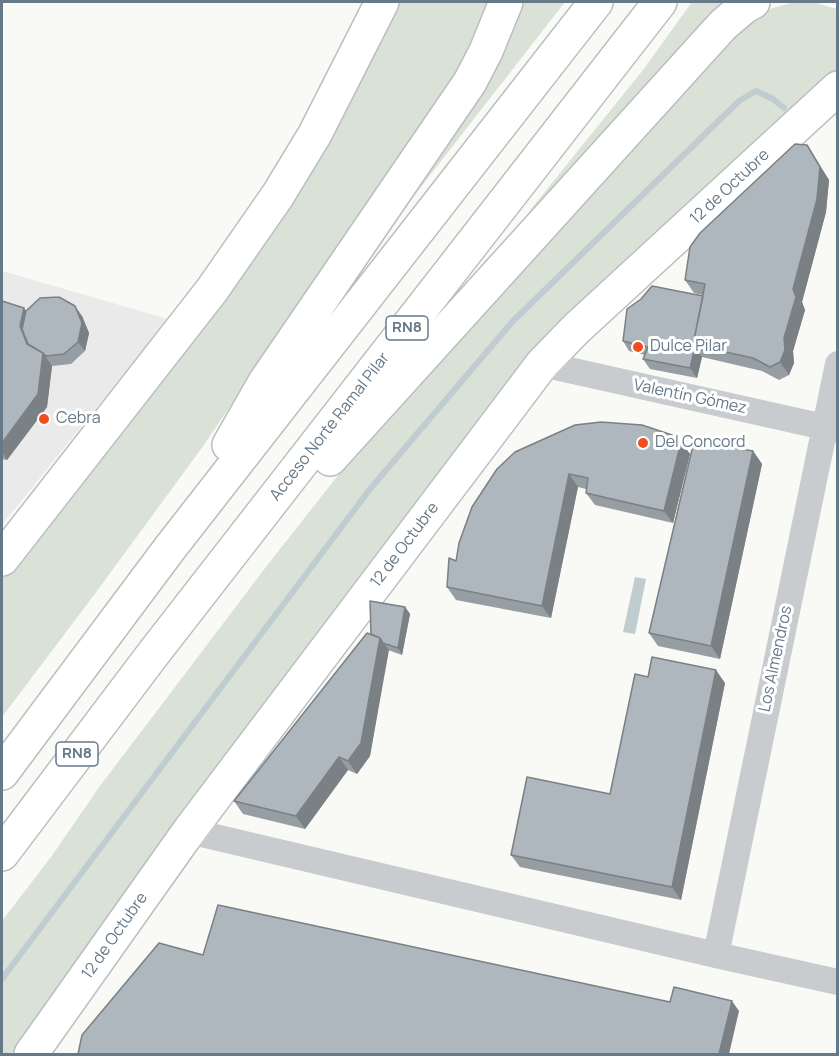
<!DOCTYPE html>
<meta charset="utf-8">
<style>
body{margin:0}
#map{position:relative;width:839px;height:1056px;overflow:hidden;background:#f9f9f6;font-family:Manrope,sans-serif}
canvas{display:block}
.frame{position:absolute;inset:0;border:3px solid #657989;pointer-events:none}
</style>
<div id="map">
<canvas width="839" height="1056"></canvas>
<div class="frame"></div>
</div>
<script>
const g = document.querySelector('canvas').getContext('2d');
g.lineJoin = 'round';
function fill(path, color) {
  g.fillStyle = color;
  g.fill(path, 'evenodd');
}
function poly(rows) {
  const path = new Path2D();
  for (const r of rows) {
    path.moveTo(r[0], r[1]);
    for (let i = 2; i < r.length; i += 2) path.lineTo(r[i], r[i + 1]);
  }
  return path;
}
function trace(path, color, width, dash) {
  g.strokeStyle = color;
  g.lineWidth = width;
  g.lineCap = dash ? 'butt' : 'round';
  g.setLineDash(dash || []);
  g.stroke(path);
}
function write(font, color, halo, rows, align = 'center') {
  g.font = font + ' Manrope,sans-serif';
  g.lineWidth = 6;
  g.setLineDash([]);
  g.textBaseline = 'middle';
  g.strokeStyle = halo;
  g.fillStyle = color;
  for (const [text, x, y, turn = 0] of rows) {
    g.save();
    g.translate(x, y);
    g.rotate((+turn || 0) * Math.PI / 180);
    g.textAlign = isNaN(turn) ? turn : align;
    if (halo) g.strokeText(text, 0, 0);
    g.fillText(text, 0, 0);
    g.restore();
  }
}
fill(poly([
 [2,271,168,319,2,525]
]), '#e9eae9');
fill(poly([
 [396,2,496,2,467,67,340,246,201,449,97,591,2,717,2,571],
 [513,2,565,2,385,233],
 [692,2,739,2,521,227,531,209,643,70],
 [795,2,813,2,837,9,837,69,812,95,598,296,18,1054,2,1054,2,921,51,857,100,786,269,563,347,464,722,46,758,15,773,8]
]), '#dae1d6');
fill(poly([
 [635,577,646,579,635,634,623,632]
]), '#bfccd0');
trace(poly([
 [2,979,370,489,513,321,739,101,756,91,773,99,784,108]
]), '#bfccd0', 6);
const secondary = poly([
 [2,559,212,290,278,195,315,134,382,2],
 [31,1054,189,831,542,364,576,329,838,88]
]);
const highway = poly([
 [229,445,265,382,470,82,486,51,506,2],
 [330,459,703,47,723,25,744,7,753,2],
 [2,773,170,548,596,2],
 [2,854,153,654,660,2]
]);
trace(secondary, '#b8bec2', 36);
trace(highway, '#babec1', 36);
trace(poly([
 [542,364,838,430],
 [189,831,716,955,838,982],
 [716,955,838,364]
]), '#c8cccf', 26);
trace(secondary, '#fff', 33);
trace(highway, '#fff', 33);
fill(poly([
 [807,145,829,180,826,212,802,302,805,310,793,351,794,363,789,375,779,380,762,371,702,357,697,378,650,369,643,359,645,355,629,351,623,341,703,296,703,295,694,293,685,280],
 [2,301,24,308,26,311,82,316,89,333,85,351,71,364,52,366,47,407,7,460,2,459],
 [601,422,681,442,690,454,673,523,595,505,586,493,586,489,578,487,551,618,456,600,447,587,456,561],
 [753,451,762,464,720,659,658,646,649,633],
 [405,607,410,614,402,655,388,650,370,756,357,774,348,770,305,829,243,814,234,801,371,634],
 [648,677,725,683,681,900,520,867,511,855,610,794]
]), '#969da3');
fill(poly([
 [807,145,829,180,826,212,802,302,805,310,793,351,794,363,789,375,780,362,793,289],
 [75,306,82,316,89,333,85,351,78,342],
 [24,308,33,321,33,349,20,326],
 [695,347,702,357,697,378,690,368],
 [43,353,52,366,47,407,7,460,2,452,2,443],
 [681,442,690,454,673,523,664,511],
 [753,451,762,464,720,659,711,646],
 [569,474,578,487,551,618,542,606],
 [405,607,410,614,402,655,398,648],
 [380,638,389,650,370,756,357,774,348,761],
 [716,670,725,683,681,900,672,887],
 [339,757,348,770,305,829,296,816],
 [732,1001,739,1011,729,1054,719,1054]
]), '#7a8084');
const building = poly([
 [795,144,807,145,820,167,817,199,793,289,796,297,784,338,785,350,780,362,770,367,753,358,693,345,705,284,685,280,690,247,700,233,795,144],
 [652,286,703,296,693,345,695,347,690,368,643,359,648,347,623,341,627,309,641,299,652,286],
 [59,297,75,306,82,323,78,342,64,354,46,356,43,353,28,344,22,329,26,311,40,298,59,297],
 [2,301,24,308,20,326,27,344,43,353,38,394,2,443,2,301],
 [601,422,642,425,672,435,681,442,664,511,586,493,588,478,569,474,542,606,447,587,449,558,456,561,459,543,472,507,497,469,515,452,575,425,601,422],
 [694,441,753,451,711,646,649,633,694,441],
 [370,601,405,607,398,648,383,643,380,638,371,634,370,601],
 [367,633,380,638,361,743,348,761,339,757,296,816,234,801,367,633],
 [652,657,716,670,672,887,511,855,527,777,610,794,635,674,648,677,652,657],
 [218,905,670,1002,674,987,732,1001,719,1054,78,1054,82,1035,159,943,203,955,218,905]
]);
fill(building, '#aeb7bd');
trace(building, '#7a8084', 1.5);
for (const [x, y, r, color] of [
 [638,347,6,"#f04e1f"],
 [44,419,6,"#f04e1f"],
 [643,443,6,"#f04e1f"]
]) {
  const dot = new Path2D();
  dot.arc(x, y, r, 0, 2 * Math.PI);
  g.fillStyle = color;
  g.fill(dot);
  trace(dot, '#fff', 2);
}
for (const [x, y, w] of [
 [407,328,42],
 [77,754,42]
]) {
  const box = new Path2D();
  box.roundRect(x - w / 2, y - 12, w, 24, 4.5);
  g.fillStyle = '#fff';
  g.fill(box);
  trace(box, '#657989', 1.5);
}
write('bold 15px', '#657989', null, [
 ["RN8",407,328],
 ["RN8",77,754]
]);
write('16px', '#657989', '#fff', [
 ["12 de Octubre",730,187,-43],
 ["Valentín Gómez",690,397,12],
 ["Acceso Norte Ramal Pilar",330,427,-52],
 ["12 de Octubre",405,545,-53],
 ["Los Almendros",776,659,-78],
 ["12 de Octubre",115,936,-55]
]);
write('16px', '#657989', '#fff', [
 ["Dulce Pilar",650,347],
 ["Cebra",56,419],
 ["Del Concord",655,443]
], 'left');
</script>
